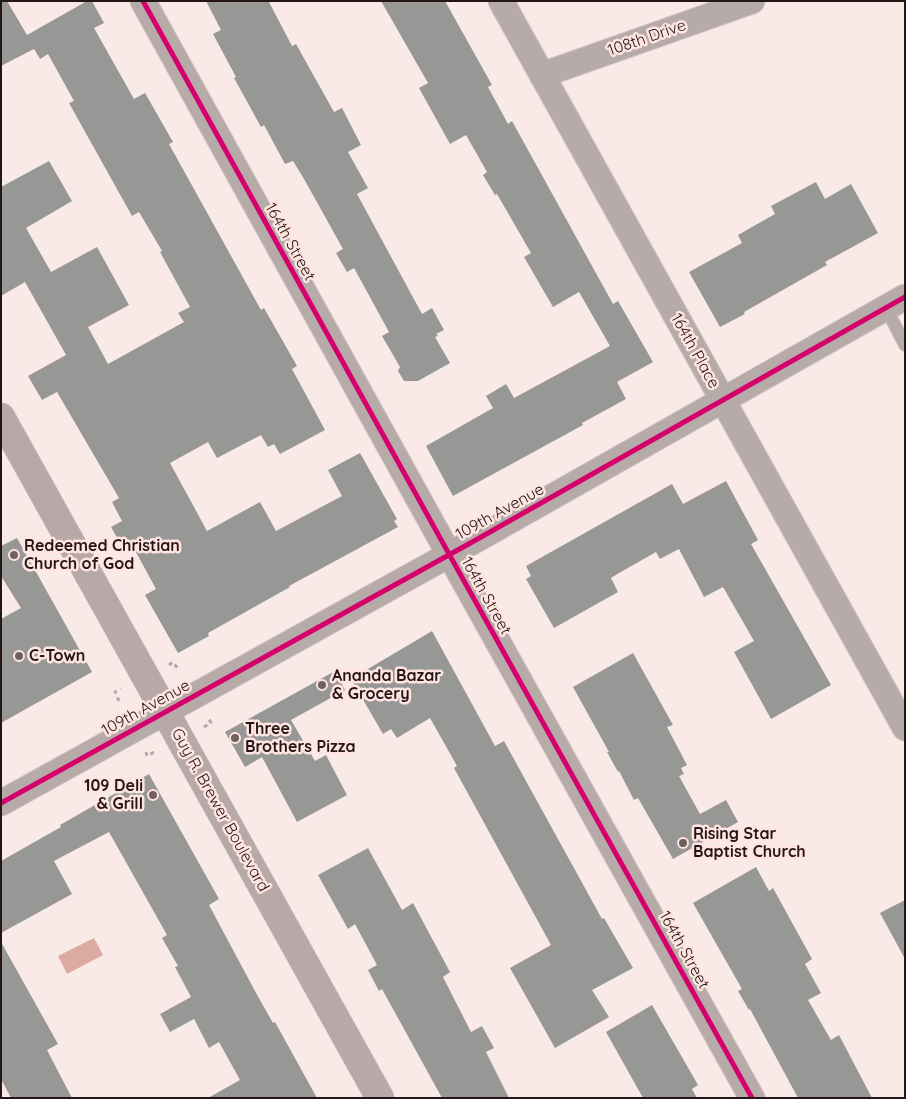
<!DOCTYPE html>
<style>
body{margin:0}
#map{position:relative;width:906px;height:1099px;overflow:hidden;background:#f9eae8;font-family:Quicksand,sans-serif}
canvas{display:block}
.frame{position:absolute;inset:0;border:2px solid #241614;pointer-events:none}
</style>
<div id="map">
<canvas width="906" height="1099"></canvas>
<div class="frame"></div>
</div>
<script>
const g = document.querySelector('canvas').getContext('2d');
g.lineJoin = 'round';
function fill(path, color) {
  g.fillStyle = color;
  g.fill(path, 'evenodd');
}
function poly(rows) {
  const path = new Path2D();
  for (const r of rows) {
    path.moveTo(r[0], r[1]);
    for (let i = 2; i < r.length; i += 2) path.lineTo(r[i], r[i + 1]);
  }
  return path;
}
function trace(path, color, width, dash) {
  g.strokeStyle = color;
  g.lineWidth = width;
  g.lineCap = dash ? 'butt' : 'round';
  g.setLineDash(dash || []);
  g.stroke(path);
}
function write(font, color, halo, rows, align = 'center') {
  g.font = font + ' Quicksand,sans-serif';
  g.lineWidth = 5;
  g.setLineDash([]);
  g.textBaseline = 'middle';
  g.strokeStyle = halo;
  g.fillStyle = color;
  for (const [text, x, y, turn = 0] of rows) {
    g.save();
    g.translate(x, y);
    g.rotate((+turn || 0) * Math.PI / 180);
    g.textAlign = isNaN(turn) ? turn : align;
    if (halo) g.strokeText(text, 0, 0);
    g.fillText(text, 0, 0);
    g.restore();
  }
}
fill(poly([
 [94,938,103,955,67,974,58,956]
]), '#daaaa3');
fill(poly([
 [1,1,7,1,27,35,87,1,92,1,104,23,94,28,134,99,145,93,173,142,169,144,261,310,264,308,297,366,292,369,325,430,280,454,274,444,268,447,261,435,217,458,208,442,170,463,207,531,260,502,276,531,342,496,328,470,360,453,397,519,394,521,398,527,289,586,290,587,208,633,209,636,178,653,145,595,156,589,131,543,123,548,111,527,122,521,112,502,119,498,57,392,42,400,28,376,66,355,25,282,1,296,1,187,49,161,72,201,26,228,51,272,97,247,129,305,88,327,108,364,184,322,178,313,190,307,160,252,162,251,139,212,132,216,69,103,74,101,48,54,40,59,34,49,1,66],
 [206,1,269,2,292,46,296,44,334,112,342,108,361,145,348,152,368,188,357,194,422,314,432,308,444,330,436,334,438,336,435,337,450,363,418,381,404,381,398,371,400,367,382,336,389,332,354,268,347,272,336,253,343,249,304,179,293,161,285,164,264,125,261,127,234,78,236,77,213,34,221,30],
 [381,1,445,1,492,85,488,87,508,124,512,121,613,304,618,301,653,362,617,382,626,399,582,423,583,425,453,496,426,446,493,408,486,396,506,384,514,398,610,346,579,292,553,307,524,257,531,253,497,194,495,195,483,175,487,172,466,135,450,144,419,88,428,83],
 [816,182,825,199,851,184,878,233,825,262,827,265,744,312,745,314,720,327,689,272,742,243,738,235,775,214,771,206],
 [726,481,758,540,751,544,831,685,771,719,734,652,754,641,723,587,704,597,679,549,660,559,656,552,619,573,611,578,618,592,554,628,526,579,531,576,526,566,672,484,683,504],
 [17,538,92,672,1,723,1,619,21,608,1,576,1,546],
 [432,631,495,746,504,741,602,919,604,918,633,968,592,990,609,1017,555,1048,510,968,551,945,454,768,457,766,430,718,397,738,391,729,383,734,351,679],
 [633,653,673,725,667,727,687,765,681,768,684,774,679,776,700,814,726,800,738,822,673,859,638,798,634,800,619,771,618,772,607,752,609,752,573,687],
 [335,671,345,690,291,720,315,761,326,755,347,795,297,822,262,757,245,767,225,732],
 [149,774,219,899,209,905,256,993,273,1023,275,1022,317,1098,208,1098,240,1080,219,1042,209,1048,194,1019,170,1032,160,1014,191,997,175,967,178,966,162,938,167,935,109,832,54,861,72,894,1,933,1,861,61,827,60,825],
 [368,848,402,910,413,903,450,972,443,977,471,1032,482,1026,494,1048,486,1052,509,1098,442,1098,382,989,379,991,368,970,377,965,355,924,348,929,318,875],
 [756,867,769,891,773,888,812,959,805,964,821,993,808,1000,831,1040,839,1035,872,1098,798,1098,750,1009,749,1010,738,991,742,989,693,903],
 [905,900,905,959,880,913],
 [1,942,58,1044,47,1050,72,1098,11,1098,1,1079],
 [652,1005,698,1085,692,1089,697,1098,643,1098,606,1032]
]), '#979895');
const service = poly([
 [886,308,905,345]
]);
const minor = poly([
 [143,1,449,554,752,1098],
 [501,1,905,728],
 [542,75,752,1],
 [1,803,474,541,905,297]
]);
const secondary = poly([
 [1,417,380,1098]
]);
trace(service, '#d1c5c3', 14);
trace(minor, '#d1c5c3', 27);
trace(secondary, '#d1c5c3', 29);
trace(poly([
 [169,665,173,662,178,669],
 [119,701,115,692,121,689],
 [204,727,211,723,208,717],
 [146,752,147,756,156,751]
]), '#b4a9a8', 3, [4, 4]);
trace(service, '#b6aba9', 12);
trace(minor, '#b6aba9', 25);
trace(secondary, '#b7a9a7', 28);
trace(poly([
 [143,1,449,554,752,1098],
 [1,803,474,541,905,297]
]), '#d6006c', 5);
for (const [x, y, r, color] of [
 [14,555,5,"#6f605e"],
 [19,656,5,"#6f605e"],
 [322,685,5,"#6f605e"],
 [235,738,5,"#6f605e"],
 [153,795,5,"#6f605e"],
 [683,843,5,"#6f605e"]
]) {
  const dot = new Path2D();
  dot.arc(x, y, r, 0, 2 * Math.PI);
  g.fillStyle = color;
  g.fill(dot);
  trace(dot, '#ffe5e2', 2);
}
write('16px', '#241614', '#ffe5e2', [
 ["108th Drive",647,38,-19],
 ["164th Street",290,242,61],
 ["164th Place",695,351,61],
 ["109th Avenue",500,512,-29],
 ["164th Street",486,596,61],
 ["109th Avenue",146,708,-29],
 ["Guy R. Brewer Boulevard",220,810,61],
 ["164th Street",684,950,61]
]);
write('bold 16px', '#241614', '#ffe5e2', [
 ["Redeemed Christian",24,546],
 ["Church of God",24,564],
 ["C-Town",29,656],
 ["Ananda Bazar",332,676],
 ["& Grocery",332,694],
 ["Three",245,729],
 ["Brothers Pizza",245,747],
 ["109 Deli",143,786,"right"],
 ["& Grill",143,804,"right"],
 ["Rising Star",693,834],
 ["Baptist Church",693,852]
], 'left');
</script>
